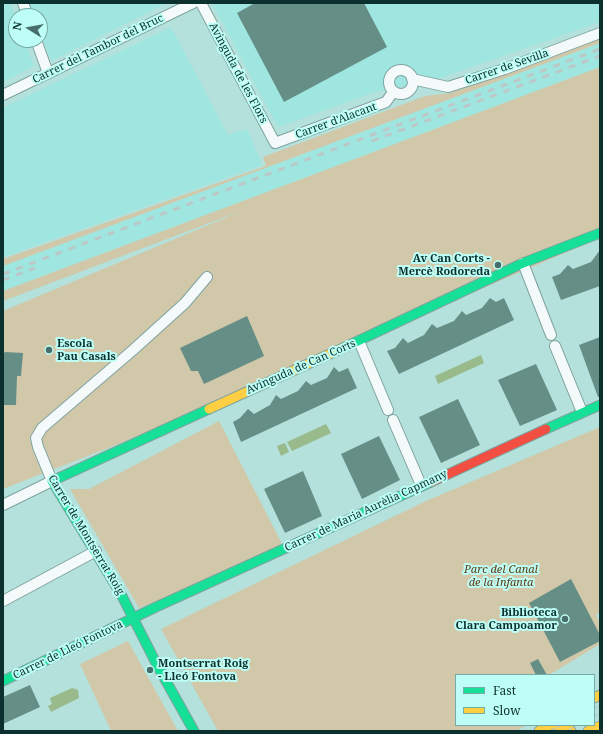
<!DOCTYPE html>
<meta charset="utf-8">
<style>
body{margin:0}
#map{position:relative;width:603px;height:734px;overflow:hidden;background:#b4e1dc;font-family:"Noto Serif",serif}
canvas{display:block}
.frame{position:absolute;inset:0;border:4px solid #0c302d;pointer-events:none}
.legend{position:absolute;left:455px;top:674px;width:140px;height:52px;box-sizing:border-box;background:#bdfef6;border:1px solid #76aca6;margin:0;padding:5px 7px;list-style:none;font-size:12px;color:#0c302d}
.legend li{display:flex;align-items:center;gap:8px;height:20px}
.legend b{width:20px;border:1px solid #76aca6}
.north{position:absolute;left:8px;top:8px;width:40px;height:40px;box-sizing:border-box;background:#bdfef6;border:1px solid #76aca6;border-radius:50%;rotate:281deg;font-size:11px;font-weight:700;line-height:16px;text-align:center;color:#0c302d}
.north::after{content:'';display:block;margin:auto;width:14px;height:18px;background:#476e6a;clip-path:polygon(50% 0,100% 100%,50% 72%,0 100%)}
</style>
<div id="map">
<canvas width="603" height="734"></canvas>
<div class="frame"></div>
<ul class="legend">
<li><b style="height:5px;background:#16e098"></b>Fast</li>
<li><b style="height:5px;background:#ffcf43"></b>Slow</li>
</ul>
<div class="north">N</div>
</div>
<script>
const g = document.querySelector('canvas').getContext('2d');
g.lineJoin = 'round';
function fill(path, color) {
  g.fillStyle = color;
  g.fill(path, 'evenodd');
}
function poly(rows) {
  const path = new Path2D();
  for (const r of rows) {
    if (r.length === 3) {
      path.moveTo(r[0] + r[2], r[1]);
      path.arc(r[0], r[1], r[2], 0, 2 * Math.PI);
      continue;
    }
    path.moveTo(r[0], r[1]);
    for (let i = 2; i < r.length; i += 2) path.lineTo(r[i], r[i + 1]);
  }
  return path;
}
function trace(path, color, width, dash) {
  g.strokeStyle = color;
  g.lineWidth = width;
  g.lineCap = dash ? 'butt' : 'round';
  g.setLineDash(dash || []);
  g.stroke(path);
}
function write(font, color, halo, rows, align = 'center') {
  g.font = font + ' "Noto Serif",serif';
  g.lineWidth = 4;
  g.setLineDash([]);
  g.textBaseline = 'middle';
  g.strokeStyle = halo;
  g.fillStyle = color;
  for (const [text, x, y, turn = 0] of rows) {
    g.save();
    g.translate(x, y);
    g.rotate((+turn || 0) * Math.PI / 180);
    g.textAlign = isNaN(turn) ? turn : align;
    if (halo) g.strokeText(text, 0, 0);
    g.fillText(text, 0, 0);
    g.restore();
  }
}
fill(poly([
 [3,3,10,3,16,18,16,40,24,40,34,66,3,82],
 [29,3,167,3,51,61,40,32,40,16,34,16],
 [212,3,600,3,600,22,443,77,372,93,278,127],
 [171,27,228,135,247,129,262,165,3,257,3,108],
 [600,43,600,67,3,291,3,266]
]), '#9ee6df');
fill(poly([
 [600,37,600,43,3,266,3,259,266,166,263,157,425,96,450,93],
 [600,67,600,238,116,445,3,489,3,311,244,210,3,301,3,291],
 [219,421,281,542,278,551,139,608,70,489,89,489],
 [600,427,600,612,596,615,600,623,600,644,549,675,456,675,456,725,527,725,516,731,218,731,161,629,426,501],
 [128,641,178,731,111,731,80,664]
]), '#d0c8a9');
fill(poly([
 [481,355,484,363,438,384,435,376],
 [326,424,331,433,292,451,287,442],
 [285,443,289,452,281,456,277,446],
 [72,688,78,690,79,698,51,712,48,706,52,704,50,698]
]), '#99ba8a');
fill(poly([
 [255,3,364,3,387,47,284,102,237,13],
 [600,250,600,286,561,300,552,277,560,274,568,265,573,269,591,262],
 [490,298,496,302,504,298,514,320,399,374,387,351,395,348,403,338,408,343,424,335,432,324,437,328,454,321,462,311,466,315,482,308],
 [247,316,264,356,204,384,198,371,191,371,180,348],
 [600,337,600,397,598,397,579,345],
 [5,352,23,353,21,376,17,376,16,405,3,405,3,355],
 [536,364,557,410,520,426,498,380],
 [334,367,339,372,348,368,357,388,241,442,233,422,240,418,248,409,254,414,270,405,276,395,281,399,298,391,306,381,311,385,327,378],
 [458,399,480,445,441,463,419,417],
 [379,436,400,480,362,499,341,454],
 [303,471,322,516,285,533,264,489],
 [571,579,600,635,600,641,560,662,529,603],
 [538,659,547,675,536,675,530,663],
 [30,685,40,707,3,724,3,697]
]), '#658e86');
const street = poly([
 [23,3,28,16],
 [201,3,275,143,386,102,393,92],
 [36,40,48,73],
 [401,82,12],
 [412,79,448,87,505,69,600,33],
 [3,95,193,3],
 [523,263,551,335],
 [359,341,388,410],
 [555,346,582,412],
 [393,420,421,485],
 [3,505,52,481,38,447,36,438,42,428,133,350,185,303,207,277],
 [3,601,96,551]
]);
const fast = poly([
 [343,348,523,263,600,233],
 [546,429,600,405],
 [3,681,156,607,431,482],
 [194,731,157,665,122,596,52,481,209,409]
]);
const slow = poly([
 [209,409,343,348],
 [594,698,600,695],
 [555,725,567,727,571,731],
 [539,731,550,725],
 [588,731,600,726]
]);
const jam = poly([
 [431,482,546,429]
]);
trace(street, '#7fa3a0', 12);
trace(fast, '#7fa3a0', 11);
trace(slow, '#7fa3a0', 11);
trace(jam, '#7fa3a0', 11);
trace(street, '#f4fafa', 10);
trace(fast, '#16e098', 9);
trace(slow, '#ffcf43', 9);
trace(jam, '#f24e42', 9);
trace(poly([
 [594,709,600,705],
 [594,717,600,713],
 [550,731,562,725],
 [566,731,578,725]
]), '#bbc8c7', 1);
trace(poly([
 [372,141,600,56],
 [3,274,600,49],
 [3,280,35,268]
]), '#bbc8c7', 3, [7, 7]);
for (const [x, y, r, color] of [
 [498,265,4,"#476e6a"],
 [49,350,4,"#476e6a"],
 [565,619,4,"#476e6a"],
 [150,670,4,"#476e6a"]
]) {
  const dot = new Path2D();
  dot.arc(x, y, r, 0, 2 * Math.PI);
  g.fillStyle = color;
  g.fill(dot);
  trace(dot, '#bdfef6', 1.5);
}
write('11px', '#0c302d', '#bdfef6', [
 ["Carrer del Tambor del Bruc",98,49,-26],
 ["Carrer de Sevilla",507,67,-19],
 ["Avinguda de les Flors",238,73,62],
 ["Carrer d'Alacant",336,121,-20],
 ["Avinguda de Can Corts",301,367,-24],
 ["Carrer de Maria Aurèlia Capmany",366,511,-25],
 ["Carrer de Montserrat Roig",86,535,59],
 ["Carrer de Lleó Fontova",68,650,-26]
]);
write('bold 11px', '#0c302d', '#bdfef6', [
 ["Av Can Corts -",490,259],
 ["Mercè Rodoreda",490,272],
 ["Escola",57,344,"left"],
 ["Pau Casals",57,357,"left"],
 ["Biblioteca",557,613],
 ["Clara Campoamor",557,626],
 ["Montserrat Roig",158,664,"left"],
 ["- Lleó Fontova",158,677,"left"]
], 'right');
write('italic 11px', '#5d3a0e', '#bdfef6', [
 ["Parc del Canal",501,570],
 ["de la Infanta",501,583]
]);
</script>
